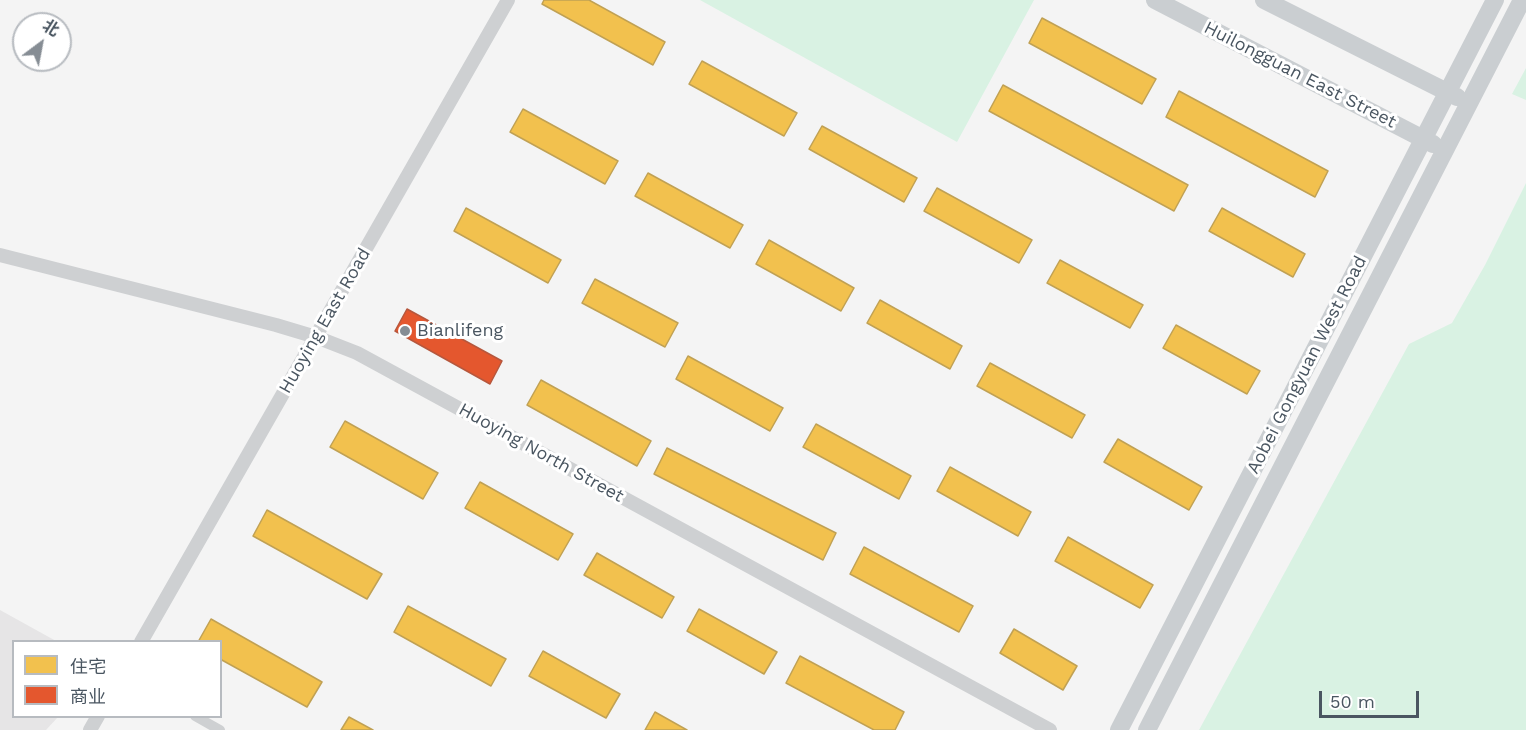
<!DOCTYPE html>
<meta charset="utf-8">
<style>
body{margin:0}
#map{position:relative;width:1526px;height:730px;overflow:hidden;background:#f4f4f4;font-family:"Work Sans","Noto Sans SC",sans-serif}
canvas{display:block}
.legend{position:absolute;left:12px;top:640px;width:210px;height:78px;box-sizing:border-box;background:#fff;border:2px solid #b7bbc0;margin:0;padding:8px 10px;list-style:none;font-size:18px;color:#4a5661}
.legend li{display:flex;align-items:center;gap:12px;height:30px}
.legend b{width:30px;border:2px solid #b7bbc0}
.north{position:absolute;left:12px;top:12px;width:60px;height:60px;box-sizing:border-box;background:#fff;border:2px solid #b7bbc0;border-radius:50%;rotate:32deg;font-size:16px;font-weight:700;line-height:24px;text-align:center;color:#4a5661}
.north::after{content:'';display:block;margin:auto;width:21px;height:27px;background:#868d94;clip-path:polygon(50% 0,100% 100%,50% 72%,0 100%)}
.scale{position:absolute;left:1319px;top:691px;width:100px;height:27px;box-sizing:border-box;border:3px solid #4a5661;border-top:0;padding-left:8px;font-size:18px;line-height:21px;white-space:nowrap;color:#4a5661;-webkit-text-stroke:4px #fff;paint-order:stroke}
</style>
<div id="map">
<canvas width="1526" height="730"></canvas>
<ul class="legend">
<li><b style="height:16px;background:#f2c14e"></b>住宅</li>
<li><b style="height:16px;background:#e4572e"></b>商业</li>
</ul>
<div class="north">北</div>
<div class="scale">50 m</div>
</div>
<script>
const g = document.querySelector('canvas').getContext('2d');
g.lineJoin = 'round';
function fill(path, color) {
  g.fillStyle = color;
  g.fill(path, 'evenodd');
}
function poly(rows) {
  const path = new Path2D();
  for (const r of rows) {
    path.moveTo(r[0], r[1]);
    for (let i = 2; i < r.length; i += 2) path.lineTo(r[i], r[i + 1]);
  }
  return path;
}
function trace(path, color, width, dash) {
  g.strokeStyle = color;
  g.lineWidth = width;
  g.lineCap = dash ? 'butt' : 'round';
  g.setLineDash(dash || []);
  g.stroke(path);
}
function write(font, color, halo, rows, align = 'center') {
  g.font = font + ' "Work Sans",sans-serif';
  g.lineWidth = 6;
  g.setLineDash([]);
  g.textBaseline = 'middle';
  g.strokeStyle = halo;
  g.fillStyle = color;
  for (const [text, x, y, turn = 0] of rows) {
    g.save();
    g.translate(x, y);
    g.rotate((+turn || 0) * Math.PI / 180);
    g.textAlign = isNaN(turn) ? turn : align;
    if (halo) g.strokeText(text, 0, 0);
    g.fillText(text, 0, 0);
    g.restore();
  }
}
fill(poly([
 [0,610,56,641,14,642,14,716,58,717,46,730,0,730]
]), '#e6e5e6');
fill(poly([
 [700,0,1034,0,957,142],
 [1526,68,1526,100,1512,94],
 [1526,183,1526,730,1199,730,1409,344,1452,323,1485,265]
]), '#d9f2e3');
const homes = poly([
 [544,0,589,0,665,42,653,65,542,4,544,0],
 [1042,18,1156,79,1142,104,1029,43,1042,18],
 [702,61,797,113,784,136,689,84,702,61],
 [1003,85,1188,185,1174,211,989,111,1003,85],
 [1179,91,1328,171,1315,197,1166,117,1179,91],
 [523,109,618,161,605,184,510,132,523,109],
 [822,126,917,178,904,202,809,149,822,126],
 [648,173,743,225,730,248,635,196,648,173],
 [937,188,1032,240,1019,263,924,211,937,188],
 [466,208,561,260,548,283,454,231,466,208],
 [1222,208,1305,254,1293,277,1209,231,1222,208],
 [769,240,854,288,841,311,756,264,769,240],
 [1060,260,1143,305,1130,328,1047,283,1060,260],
 [595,279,678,323,665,347,582,303,595,279],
 [880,300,962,346,950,369,867,323,880,300],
 [1176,325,1260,371,1247,394,1163,348,1176,325],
 [688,356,783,408,770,431,676,379,688,356],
 [990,363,1085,415,1072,438,977,386,990,363],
 [541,380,651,441,637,466,527,405,541,380],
 [345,421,438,473,423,499,330,447,345,421],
 [816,424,911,476,899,499,803,447,816,424],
 [1118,439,1202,487,1189,510,1104,462,1118,439],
 [667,448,836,533,823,560,654,474,667,448],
 [950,467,1031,512,1018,536,937,491,950,467],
 [480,482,573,534,558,560,465,508,480,482],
 [267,510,382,574,367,599,253,536,267,510],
 [1068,537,1153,585,1140,608,1055,561,1068,537],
 [864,547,973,606,959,632,850,574,864,547],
 [597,553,674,597,662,618,584,575,597,553],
 [408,606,506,659,491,686,394,632,408,606],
 [699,609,777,652,764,674,687,631,699,609],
 [211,619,322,682,307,707,220,659,220,642,198,642,211,619],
 [1014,629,1077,666,1063,690,1000,653,1014,629],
 [543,651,620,694,606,718,529,676,543,651],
 [800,656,904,712,895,730,874,730,786,683,800,656],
 [655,712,687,730,645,730,655,712],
 [349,717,373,730,341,730,349,717]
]);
fill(homes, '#f2c14e');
trace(homes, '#c0a154', 1.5);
const shops = poly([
 [407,309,502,361,490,384,395,331,407,309]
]);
fill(shops, '#e4572e');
trace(shops, '#b6573d', 1.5);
trace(poly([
 [195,716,220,730]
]), '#ced0d2', 10);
trace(poly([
 [0,255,276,325,316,337,357,353,1050,730],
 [141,642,508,0],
 [90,730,98,716]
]), '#ced0d2', 14);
trace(poly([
 [1155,0,1433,144],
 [1264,0,1457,97],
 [1119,730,1495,0],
 [1147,730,1522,0]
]), '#caced1', 18);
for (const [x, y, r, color] of [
 [405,331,6,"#868d94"]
]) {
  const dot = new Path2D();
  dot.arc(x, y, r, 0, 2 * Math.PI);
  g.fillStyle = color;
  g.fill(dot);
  trace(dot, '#fff', 2);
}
write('18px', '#4a5661', '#fff', [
 ["Huilongguan East Street",1300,75,27],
 ["Huoying East Road",325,321,-60],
 ["Aobei Gongyuan West Road",1307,365,-63],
 ["Huoying North Street",541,453,29]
]);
write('18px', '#4a5661', '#fff', [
 ["Bianlifeng",417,331]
], 'left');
</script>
